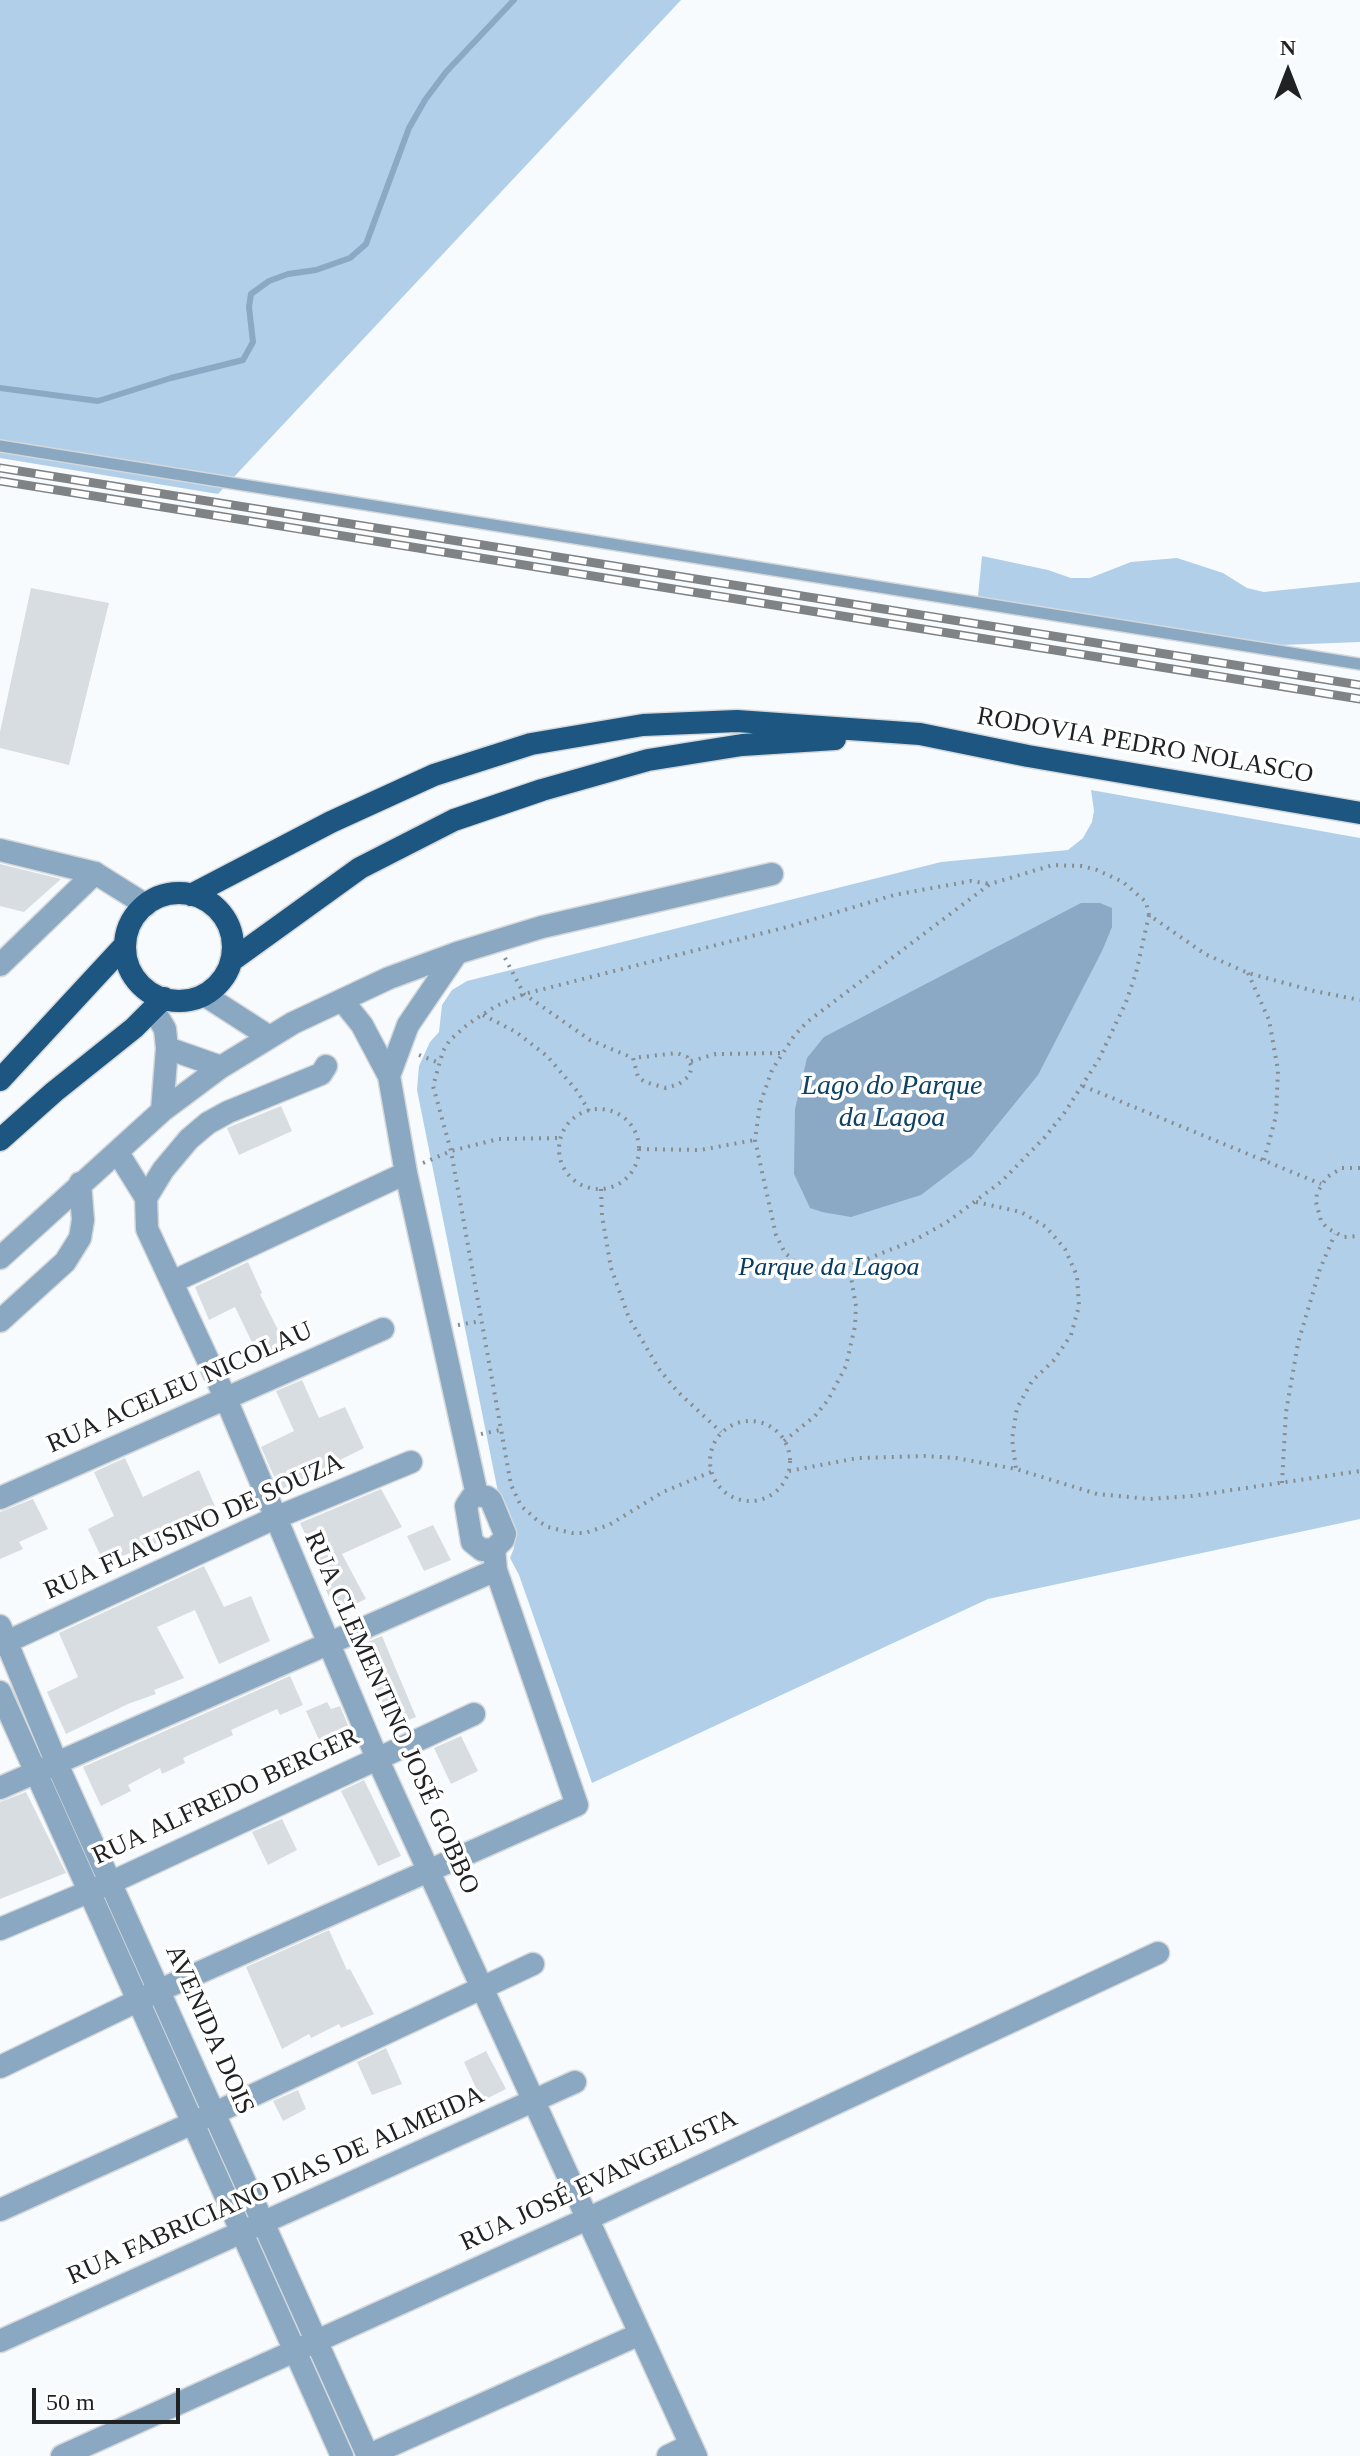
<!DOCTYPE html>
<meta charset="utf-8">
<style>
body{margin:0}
#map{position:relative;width:1360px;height:2456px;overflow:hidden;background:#f7fbfe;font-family:Georgia,serif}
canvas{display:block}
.north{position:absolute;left:1248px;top:32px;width:80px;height:80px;-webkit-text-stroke:6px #fff;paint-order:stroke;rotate:0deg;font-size:22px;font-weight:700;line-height:32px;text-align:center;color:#1f2122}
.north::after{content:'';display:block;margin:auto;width:28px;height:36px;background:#1f2122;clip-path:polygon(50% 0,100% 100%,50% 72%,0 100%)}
.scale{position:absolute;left:32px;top:2388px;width:148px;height:36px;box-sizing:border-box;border:4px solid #1f2122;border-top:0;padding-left:10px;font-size:24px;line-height:28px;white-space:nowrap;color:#1f2122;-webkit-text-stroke:6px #fff;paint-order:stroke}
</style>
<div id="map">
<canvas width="1360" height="2456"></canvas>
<div class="north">N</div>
<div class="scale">50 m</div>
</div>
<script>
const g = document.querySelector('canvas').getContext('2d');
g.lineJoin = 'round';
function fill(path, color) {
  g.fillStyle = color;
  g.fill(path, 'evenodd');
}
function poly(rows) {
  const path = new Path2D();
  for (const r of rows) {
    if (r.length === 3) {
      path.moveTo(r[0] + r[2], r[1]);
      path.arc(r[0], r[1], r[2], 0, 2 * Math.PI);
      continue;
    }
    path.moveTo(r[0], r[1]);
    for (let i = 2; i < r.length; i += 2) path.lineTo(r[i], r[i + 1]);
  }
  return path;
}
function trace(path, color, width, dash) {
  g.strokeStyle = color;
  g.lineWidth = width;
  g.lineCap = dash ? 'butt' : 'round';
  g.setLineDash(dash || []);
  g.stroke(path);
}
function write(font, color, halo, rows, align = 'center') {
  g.font = font + ' Georgia,serif';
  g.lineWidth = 7;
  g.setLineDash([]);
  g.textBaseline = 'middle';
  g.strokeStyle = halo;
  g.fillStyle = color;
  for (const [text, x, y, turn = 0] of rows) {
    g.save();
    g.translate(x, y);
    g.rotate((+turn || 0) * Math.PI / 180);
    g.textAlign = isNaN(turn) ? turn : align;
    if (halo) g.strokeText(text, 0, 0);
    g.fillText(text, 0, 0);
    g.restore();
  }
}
fill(poly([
 [0,0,681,0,218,494,0,458],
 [982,556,1048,570,1071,578,1090,578,1131,562,1177,558,1223,573,1247,588,1264,592,1360,582,1360,642,1229,647,977,606],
 [1091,790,1360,838,1360,1519,988,1599,592,1783,519,1575,510,1558,514,1548,515,1527,507,1506,499,1497,417,1090,419,1066,430,1042,439,1032,442,1005,452,990,467,981,941,862,1068,850,1083,838,1092,822,1094,811]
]), '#b1cfe9');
fill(poly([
 [1081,903,1100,903,1112,908,1112,927,1102,951,1038,1075,972,1156,921,1195,851,1217,822,1212,810,1208,794,1174,795,1109,807,1058,824,1037]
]), '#8ba9c4');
trace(poly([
 [0,388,98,401,171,378,243,360,253,342,249,307,251,294,269,281,288,274,316,270,350,258,366,244,409,128,425,100,446,72,514,0]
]), '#8ba9c4', 6);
fill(poly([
 [31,588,109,603,69,765,0,748,0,732],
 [0,864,61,879,24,912,0,906],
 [281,1106,292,1131,239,1155,227,1128],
 [248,1262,262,1293,260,1294,286,1346,259,1357,235,1307,209,1320,195,1287],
 [302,1380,319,1418,345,1407,364,1448,280,1490,261,1447,294,1431,276,1391],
 [125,1458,143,1497,199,1470,217,1511,186,1525,188,1529,162,1541,104,1563,88,1529,114,1516,94,1472],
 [381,1489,402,1527,342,1554,366,1599,336,1613,317,1570,321,1569,300,1523],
 [33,1499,48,1529,19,1542,23,1549,0,1559,0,1512],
 [433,1525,451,1560,424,1571,407,1536],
 [204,1566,224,1607,251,1596,270,1641,219,1664,195,1610,157,1627,184,1678,154,1690,156,1694,128,1704,66,1734,47,1692,78,1677,59,1633],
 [382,1636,416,1717,390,1728,355,1647],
 [290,1676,303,1705,280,1715,277,1709,231,1730,233,1735,183,1758,185,1763,162,1774,160,1768,128,1785,131,1791,101,1806,83,1767],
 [327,1702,331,1709,340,1706,354,1740,325,1753,306,1711],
 [461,1736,478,1771,451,1784,434,1748],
 [364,1780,401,1856,378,1866,341,1791],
 [26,1792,66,1873,0,1899,0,1802],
 [282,1819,297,1850,268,1865,252,1832],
 [329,1930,347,1970,350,1969,374,2014,341,2028,339,2024,311,2038,309,2034,282,2049,246,1967],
 [386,2048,402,2084,372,2095,357,2062],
 [486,2051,506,2089,482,2101,464,2062],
 [298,2090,306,2109,283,2121,273,2101]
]), '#d8dde1');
const service = poly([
 [0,446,1360,664]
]);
const minor = poly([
 [0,965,95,873],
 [206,996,268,1036],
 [342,1000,362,1025,389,1076,406,1173,477,1495],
 [153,1009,165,1029,167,1048,162,1111],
 [167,1048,221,1067],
 [326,1066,321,1074,228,1112,208,1123,189,1139,163,1170,146,1198,147,1229,226,1399,377,1758,696,2456],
 [389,1076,408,1025,457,953],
 [118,1153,146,1198],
 [0,1258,162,1111,221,1067,293,1023,389,978,457,953,542,927,772,874],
 [172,1282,406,1173],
 [0,1321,65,1262,80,1238,83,1220,80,1183],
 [477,1495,487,1497,491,1500,505,1534,503,1540,494,1549,482,1550,472,1542,466,1506,472,1497,477,1495],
 [0,1498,383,1329],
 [0,1626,57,1764,368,2456],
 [0,1645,275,1518,411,1462],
 [0,1692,342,2456],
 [0,1788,496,1570],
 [0,1929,112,1882,474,1714],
 [0,2067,160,1990,577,1805,496,1570,494,1549],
 [0,2210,215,2113,533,1964],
 [0,2341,575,2082],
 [62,2456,587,2219,1158,1953],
 [367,2456,640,2334],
 [668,2456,691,2445]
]);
const tertiary = poly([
 [0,850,95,873,146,905]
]);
const trunk = poly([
 [179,947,54],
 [191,895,331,822,434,775,531,744,643,725,737,721,920,734,1028,756,1360,813],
 [231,961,360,868,454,820,542,790,648,760,742,745,835,739],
 [0,1080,124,946],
 [0,1140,54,1092,134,1028,164,998]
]);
trace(service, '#d4d8db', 14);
trace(minor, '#d4d8db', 25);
trace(tertiary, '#d4d8db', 25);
trace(trunk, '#d4d8db', 25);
trace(poly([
 [1149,915,1136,973,1126,1002,1099,1059,1065,1112,1045,1137,1001,1182,947,1222,915,1240,837,1271,812,1270,800,1266,785,1253,776,1235,755,1140,760,1104,772,1070,794,1036,807,1022,990,884,1053,865,1082,866,1097,870,1123,882,1146,902,1149,915,1205,954,1248,973,1314,991,1360,1000],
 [505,958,524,994,590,1040,633,1058,638,1077,645,1082,666,1088,679,1084,689,1076,692,1067,687,1057,677,1053,633,1058],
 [1248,973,1269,1020,1278,1070,1276,1116,1264,1160],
 [483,1015,516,1032,547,1056,577,1091,589,1111],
 [419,1055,437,1062],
 [691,1061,716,1054,782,1053],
 [1083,1086,1321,1184],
 [599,1149,40],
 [639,1149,700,1150,755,1140],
 [423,1163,451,1151,498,1139,560,1138],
 [1360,1168,1342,1168,1327,1177,1317,1193,1316,1202,1321,1221,1327,1228,1344,1237,1360,1236],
 [601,1189,602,1216,611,1268,629,1318,659,1369,678,1392,721,1432],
 [976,1202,1021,1212,1046,1227,1065,1249,1077,1276,1079,1306,1071,1335,1054,1360,1032,1381,1017,1408,1012,1439,1016,1469],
 [458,1325,481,1321],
 [750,1461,40],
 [481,1434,500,1430],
 [784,1441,815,1416,828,1400,846,1366,855,1326,856,1306,849,1266],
 [789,1471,858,1458,924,1456,956,1458,1016,1469,1097,1494,1149,1499,1192,1496,1360,1471],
 [711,1472,663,1492,609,1525,585,1533,572,1533,548,1527,538,1521,521,1506,511,1485,451,1151,433,1086,443,1051,450,1040,468,1024,496,1006,524,994,791,926,894,895,971,881,990,884],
 [1282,1483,1286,1412,1298,1343,1320,1269,1335,1234]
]), '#898c8e', 4, [2, 6]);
trace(service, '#8ba8c2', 11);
trace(minor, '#8ba8c2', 22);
trace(tertiary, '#8ba8c2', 22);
trace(trunk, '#1c5681', 22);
const rail = poly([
 [0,468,1360,685],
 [0,481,1360,699]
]);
trace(rail, '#808385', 9);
trace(rail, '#fff', 6, [18]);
write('26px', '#1f2122', '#fff', [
 ["RODOVIA PEDRO NOLASCO",1145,746,10],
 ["RUA ACELEU NICOLAU",180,1388,-24],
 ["RUA FLAUSINO DE SOUZA",194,1527,-24],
 ["RUA CLEMENTINO JOSÉ GOBBO",391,1713,66],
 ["RUA ALFREDO BERGER",226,1797,-25],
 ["AVENIDA DOIS",209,2030,66],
 ["RUA JOSÉ EVANGELISTA",599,2181,-25],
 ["RUA FABRICIANO DIAS DE ALMEIDA",276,2186,-24]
]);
write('italic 26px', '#073c60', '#fff', [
 ["Parque da Lagoa",829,1268]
]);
write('italic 28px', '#0d4165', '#fff', [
 ["Lago do Parque",892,1087],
 ["da Lagoa",892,1119]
]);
</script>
